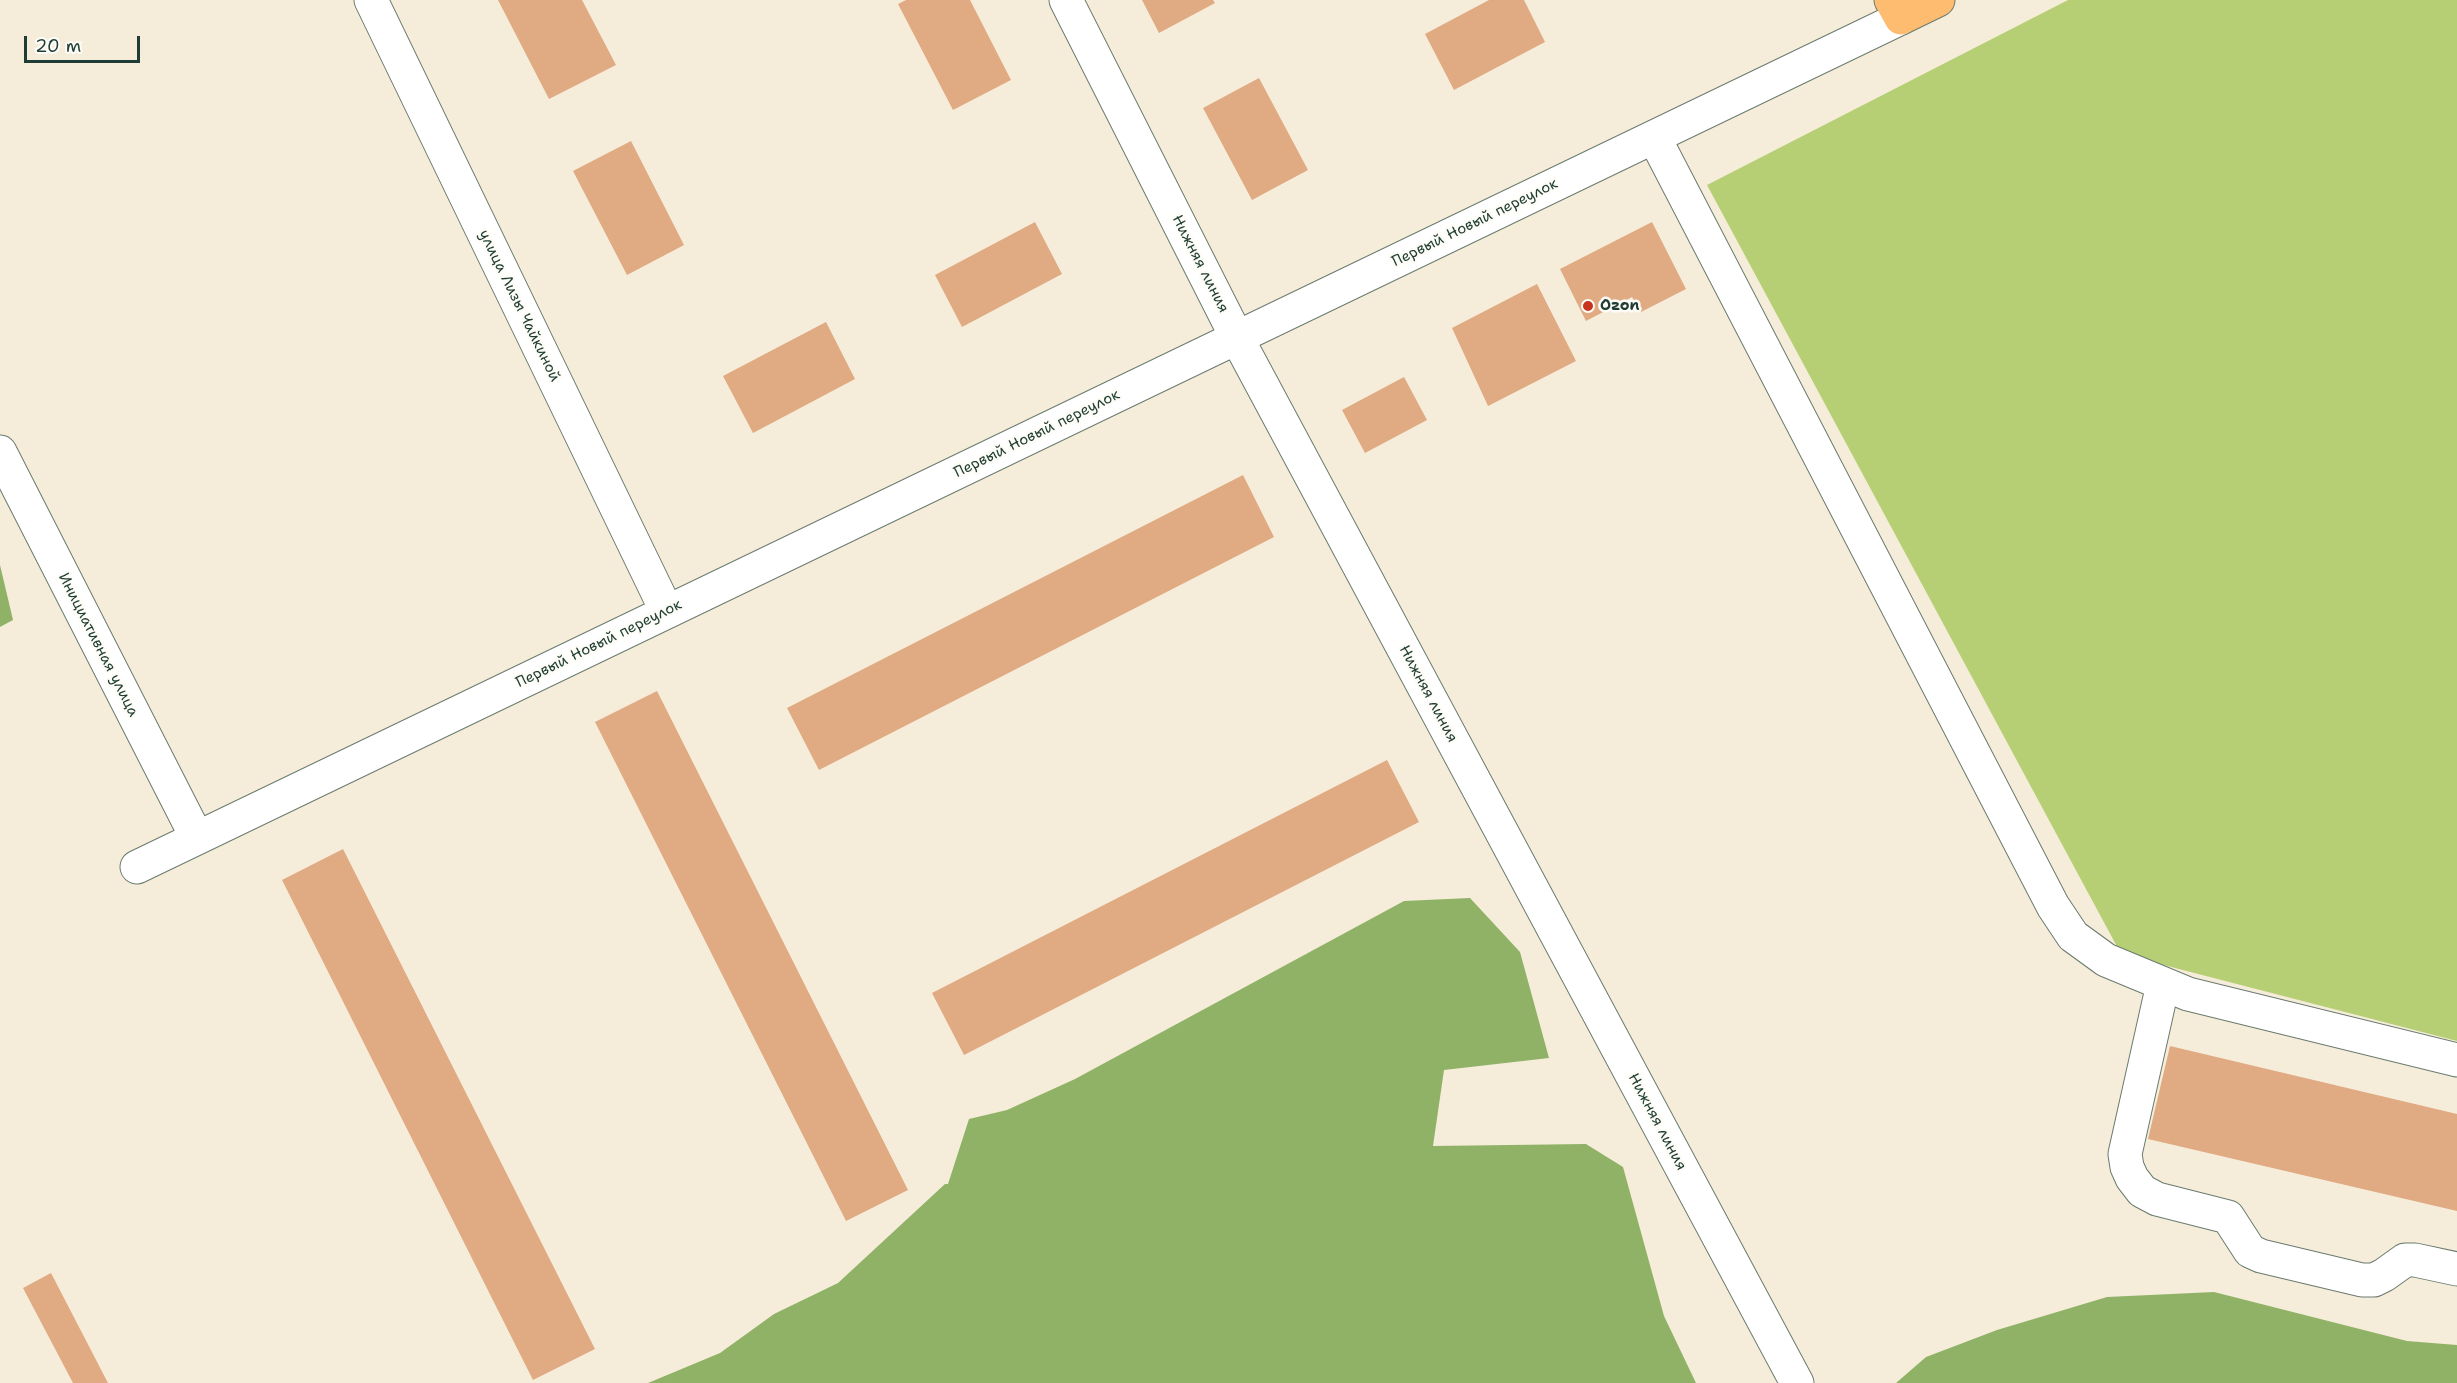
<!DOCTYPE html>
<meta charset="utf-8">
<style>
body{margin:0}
#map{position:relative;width:2457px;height:1383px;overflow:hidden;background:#f5edda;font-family:"Shantell Sans",sans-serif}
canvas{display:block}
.scale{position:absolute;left:24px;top:36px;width:116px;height:27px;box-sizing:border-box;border:3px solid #1f3d34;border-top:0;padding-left:8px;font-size:18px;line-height:21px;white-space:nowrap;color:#1f3d34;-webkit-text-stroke:4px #fdfcf7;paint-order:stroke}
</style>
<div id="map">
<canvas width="2457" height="1383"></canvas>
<div class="scale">20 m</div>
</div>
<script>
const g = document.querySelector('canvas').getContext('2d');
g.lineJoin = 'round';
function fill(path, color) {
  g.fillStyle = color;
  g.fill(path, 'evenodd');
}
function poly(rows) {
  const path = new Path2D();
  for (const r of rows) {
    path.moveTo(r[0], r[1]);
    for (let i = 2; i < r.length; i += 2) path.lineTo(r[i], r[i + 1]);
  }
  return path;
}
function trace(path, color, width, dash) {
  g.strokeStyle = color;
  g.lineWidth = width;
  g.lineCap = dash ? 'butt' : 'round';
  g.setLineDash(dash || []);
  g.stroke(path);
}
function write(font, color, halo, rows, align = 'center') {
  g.font = font + ' "Shantell Sans",sans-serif';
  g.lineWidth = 5;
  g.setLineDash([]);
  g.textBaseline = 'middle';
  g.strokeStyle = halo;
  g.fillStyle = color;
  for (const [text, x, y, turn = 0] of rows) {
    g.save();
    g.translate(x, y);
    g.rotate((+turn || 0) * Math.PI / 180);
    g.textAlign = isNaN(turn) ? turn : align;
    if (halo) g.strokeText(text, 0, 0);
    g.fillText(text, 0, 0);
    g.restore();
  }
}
fill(poly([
 [2068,0,2457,0,2457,1041,2121,954,1707,185]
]), '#b6cf75');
fill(poly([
 [0,565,13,620,0,627],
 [1470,898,1520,952,1549,1058,1444,1070,1433,1146,1586,1144,1623,1167,1664,1316,1696,1383,648,1383,720,1353,774,1314,838,1283,945,1184,948,1184,969,1119,1007,1110,1075,1079,1404,901],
 [2214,1292,2407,1341,2457,1345,2457,1383,1896,1383,1926,1357,1997,1330,2107,1297]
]), '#90b266');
fill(poly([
 [498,0,582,0,616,65,549,99],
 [906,0,970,0,1011,80,953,110,898,4],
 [1142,0,1213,0,1215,3,1159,33],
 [1489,0,1524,0,1545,42,1454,90,1425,34],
 [1259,78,1308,170,1252,200,1203,108],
 [631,141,684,245,627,275,573,171],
 [1035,222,1062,274,962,327,935,275],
 [1652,222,1686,289,1641,312,1632,297,1586,321,1560,269],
 [1537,284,1576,361,1488,406,1452,328],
 [826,322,855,379,753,433,723,376],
 [1404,377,1427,420,1365,453,1342,410],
 [1243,475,1274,537,819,770,787,708],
 [657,691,908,1190,846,1221,595,722],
 [1387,760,1419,822,964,1055,932,993],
 [343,849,595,1349,533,1380,282,880],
 [2170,1046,2457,1114,2457,1211,2148,1139],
 [51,1273,108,1383,73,1383,23,1288]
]), '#e0aa83');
const minor = poly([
 [371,0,667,612],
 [1066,0,1237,338,1797,1383],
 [1654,137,2053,906,2073,936,2106,960,2188,994,2457,1060],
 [0,452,197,838],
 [137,867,1901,18],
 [2163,984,2125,1154,2127,1167,2132,1178,2142,1191,2157,1199,2228,1217,2250,1251,2261,1256,2362,1280,2374,1280,2384,1275,2405,1260,2415,1260,2457,1269]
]);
const major = poly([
 [1891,0,1901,18,1938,0]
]);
trace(minor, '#6a7b6e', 35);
trace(major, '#6a7b6e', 35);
trace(minor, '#fff', 33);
trace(major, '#febc70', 33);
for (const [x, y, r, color] of [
 [1588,306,6,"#c8321e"]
]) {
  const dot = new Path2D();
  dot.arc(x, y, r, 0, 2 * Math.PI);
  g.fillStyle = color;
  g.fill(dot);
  trace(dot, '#fdfcf7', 2);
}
write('15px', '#1f3d34', '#fdfcf7', [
 ["Первый Новый переулок",1475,223,-26],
 ["Нижняя линия",1200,264,63],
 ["улица Лизы Чайкиной",519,306,64],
 ["Первый Новый переулок",1037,434,-26],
 ["Первый Новый переулок",599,644,-26],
 ["Инициативная улица",98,645,63],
 ["Нижняя линия",1428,694,62],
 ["Нижняя линия",1657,1122,62]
]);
write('bold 15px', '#1f3d34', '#fdfcf7', [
 ["Ozon",1600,306]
], 'left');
</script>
